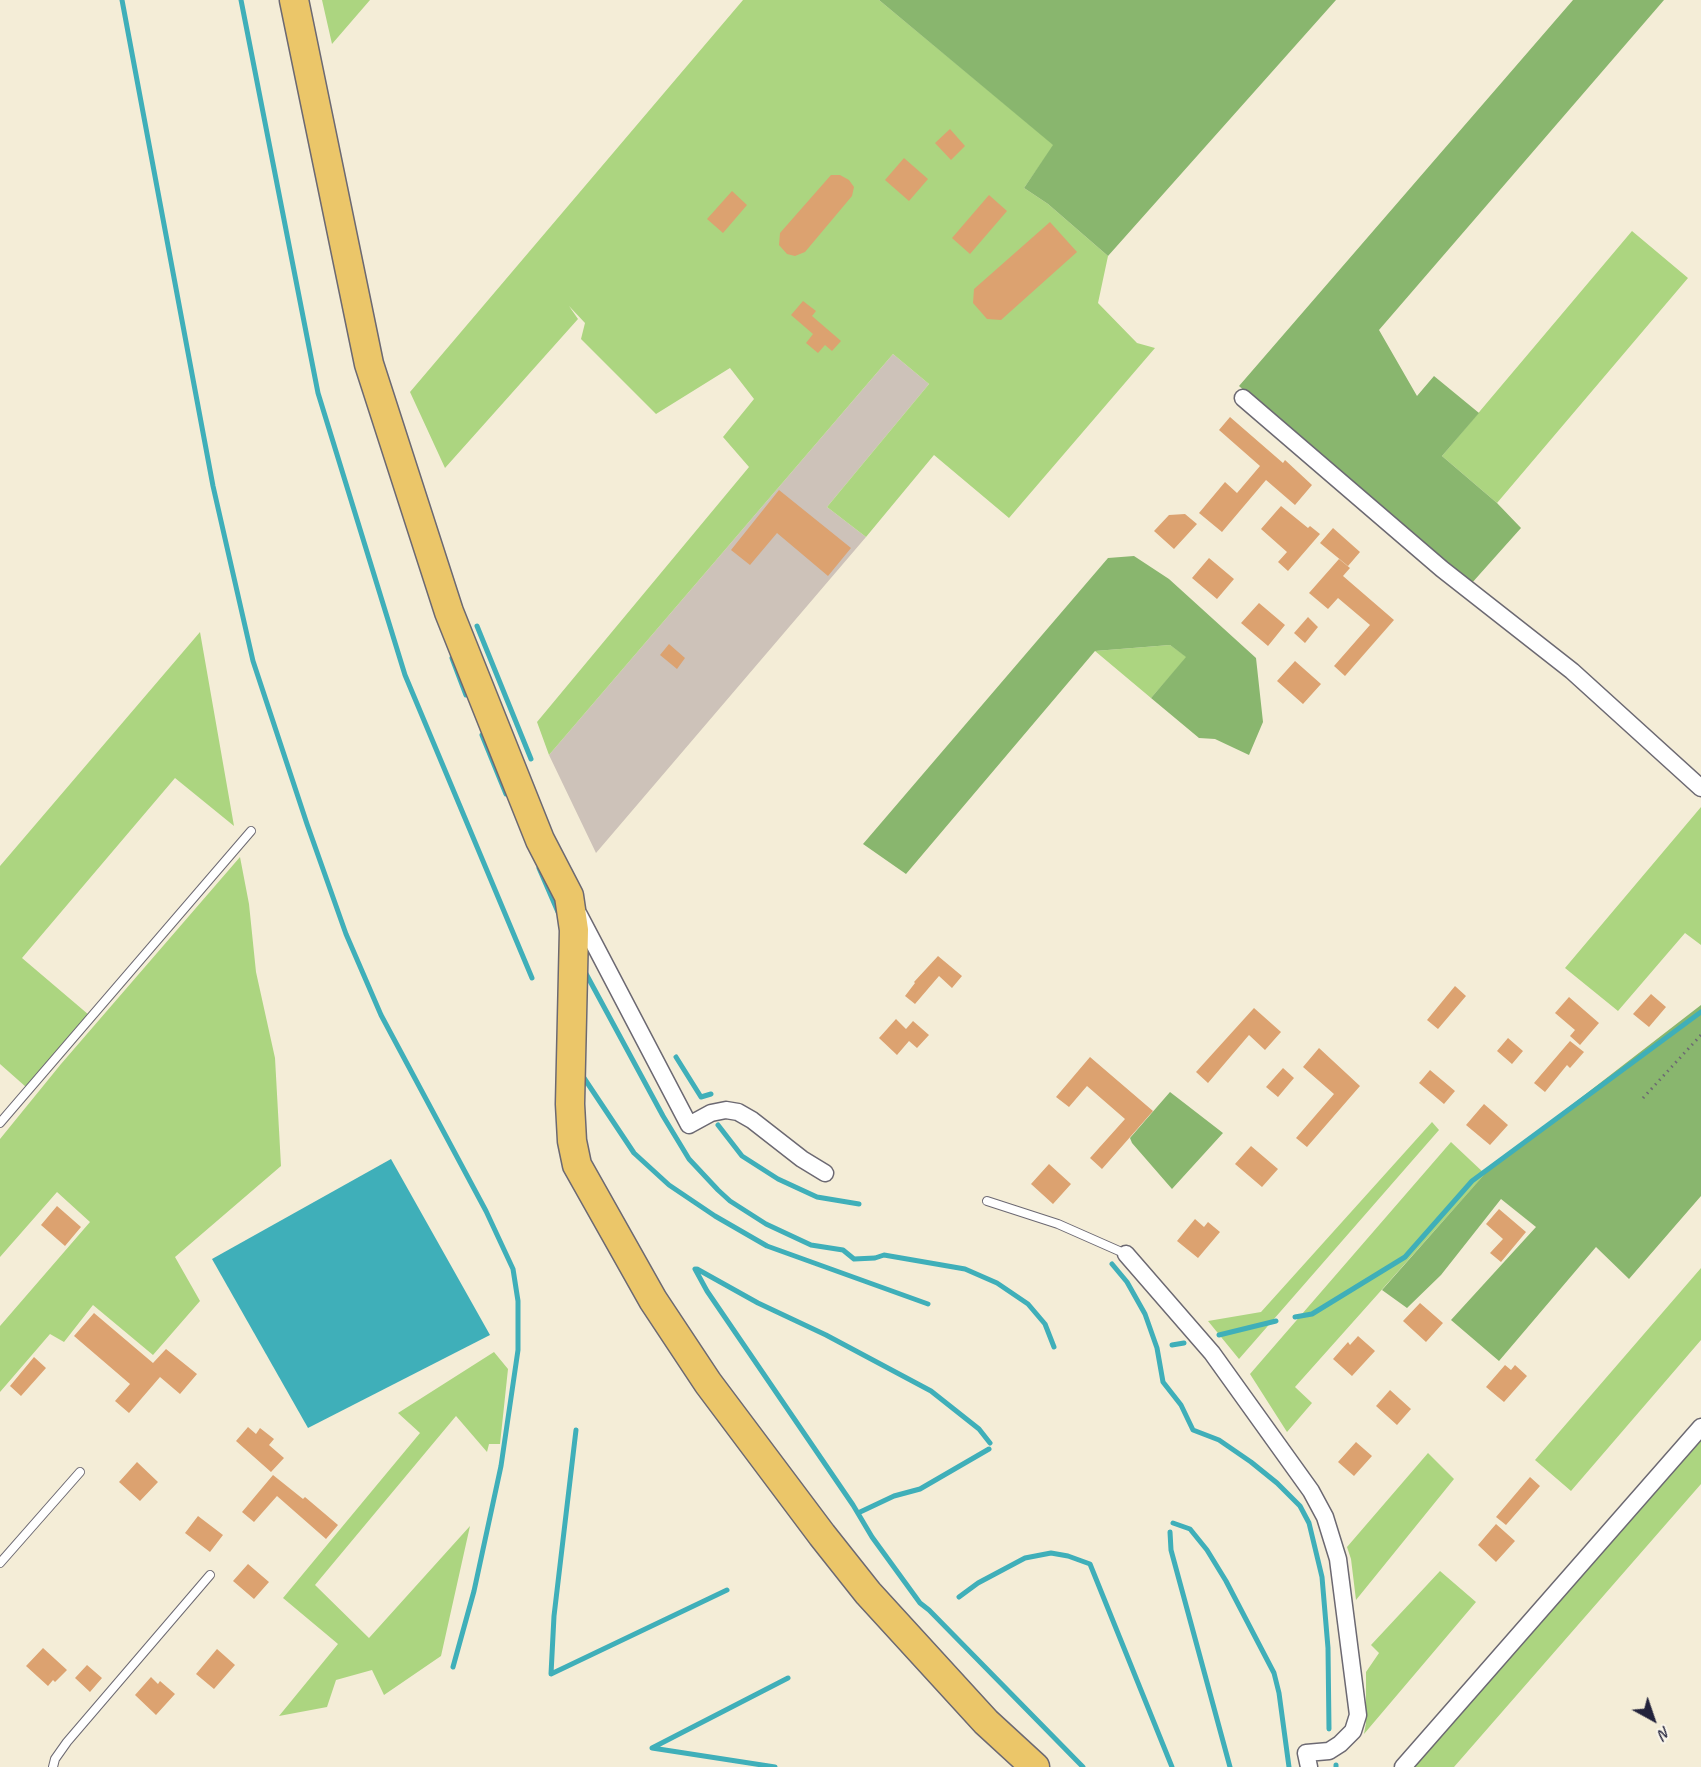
<!DOCTYPE html>
<style>
body{margin:0}
#map{position:relative;width:1701px;height:1767px;overflow:hidden;background:#f4edd7;font-family:Caveat,sans-serif}
canvas{display:block}
.north{position:absolute;left:1623px;top:1689px;width:60px;height:60px;-webkit-text-stroke:4px #fbf7ec;paint-order:stroke;rotate:140deg;font-size:16px;font-weight:700;line-height:24px;text-align:center;color:#22223b}
.north::after{content:'';display:block;margin:auto;width:21px;height:27px;background:#22223b;clip-path:polygon(50% 0,100% 100%,50% 72%,0 100%)}
</style>
<div id="map">
<canvas width="1701" height="1767"></canvas>
<div class="north">N</div>
</div>
<script>
const g = document.querySelector('canvas').getContext('2d');
g.lineJoin = 'round';
function fill(path, color) {
  g.fillStyle = color;
  g.fill(path, 'evenodd');
}
function poly(rows) {
  const path = new Path2D();
  for (const r of rows) {
    path.moveTo(r[0], r[1]);
    for (let i = 2; i < r.length; i += 2) path.lineTo(r[i], r[i + 1]);
  }
  return path;
}
function trace(path, color, width, dash) {
  g.strokeStyle = color;
  g.lineWidth = width;
  g.lineCap = dash ? 'butt' : 'round';
  g.setLineDash(dash || []);
  g.stroke(path);
}
fill(poly([
 [893,354,929,384,827,507,866,537,596,853,549,755]
]), '#cdc2b9');
fill(poly([
 [322,0,370,0,332,44],
 [743,0,879,0,1054,145,1024,188,1048,204,1108,256,1098,303,1137,343,1155,348,1009,518,934,455,866,537,827,507,929,384,893,354,549,755,537,722,749,467,723,437,754,399,730,368,656,414,581,339,585,323,569,306,578,319,445,468,410,392],
 [1632,231,1688,278,1497,503,1442,456],
 [200,632,234,826,175,778,22,958,89,1015,26,1087,0,1064,0,866],
 [1170,645,1187,657,1151,698,1095,651],
 [1701,807,1701,945,1685,933,1618,1011,1565,968],
 [240,857,249,904,256,972,275,1058,281,1166,175,1257,200,1301,153,1355,93,1305,64,1342,50,1334,0,1392,0,1326,90,1222,57,1192,0,1257,0,1139,61,1064],
 [1432,1122,1439,1130,1239,1359,1208,1321,1261,1312],
 [1451,1142,1485,1174,1295,1387,1312,1403,1287,1432,1250,1374],
 [1701,1268,1701,1340,1571,1491,1535,1460],
 [494,1352,508,1369,500,1444,489,1444,487,1452,456,1416,315,1585,369,1638,470,1526,441,1656,384,1695,372,1670,336,1680,327,1707,279,1716,338,1644,283,1598,420,1433,398,1413],
 [1701,1438,1701,1484,1454,1767,1413,1767],
 [1428,1453,1454,1479,1356,1600,1351,1559,1347,1547],
 [1440,1571,1476,1602,1364,1734,1366,1723,1366,1672,1379,1653,1371,1645]
]), '#acd580');
fill(poly([
 [879,0,1336,0,1108,256,1048,204,1024,188,1053,145],
 [1573,0,1664,0,1379,330,1417,396,1434,376,1479,413,1442,456,1497,503,1521,528,1471,584,1328,465,1239,386],
 [1134,556,1169,579,1256,658,1263,722,1249,755,1215,739,1199,738,1151,698,1186,657,1170,645,1095,651,906,874,863,844,1108,558],
 [1701,1005,1701,1196,1629,1279,1596,1247,1499,1361,1451,1320,1536,1227,1501,1199,1441,1275,1407,1308,1382,1290,1490,1168],
 [1170,1092,1223,1133,1172,1189,1132,1143,1130,1138]
]), '#89b66e');
fill(poly([
 [391,1159,490,1335,308,1428,212,1259]
]), '#3fafb9');
trace(poly([
 [122,0,213,486,253,661,307,824,346,934,381,1015,486,1211,513,1269,518,1301,518,1350,501,1466,474,1591,453,1667],
 [241,0,318,393,405,675,532,978],
 [477,626,531,759],
 [452,658,466,695],
 [482,735,506,794],
 [539,868,558,912],
 [584,970,663,1116,689,1159,718,1190,730,1201,766,1224,811,1245,843,1250,854,1259,875,1258,884,1255,965,1269,997,1283,1028,1304,1045,1324,1054,1347],
 [676,1057,701,1097,711,1094],
 [582,1075,634,1153,669,1185,715,1216,767,1246,928,1304],
 [718,1125,742,1156,778,1179,817,1197,859,1204],
 [1112,1264,1127,1282,1145,1314,1157,1348,1163,1382,1181,1405,1193,1430,1219,1440,1251,1462,1277,1483,1300,1506,1309,1523,1322,1577,1328,1648,1329,1729],
 [695,1269,707,1291,853,1505,872,1537,920,1603,929,1610,1083,1767],
 [697,1269,758,1303,826,1335,931,1391,979,1429,990,1443],
 [1295,1317,1312,1314,1405,1257,1472,1181,1701,1012],
 [1219,1335,1276,1321],
 [1172,1345,1184,1343],
 [576,1430,554,1616,551,1674,727,1590],
 [858,1513,894,1496,920,1489,989,1449],
 [1173,1523,1190,1529,1207,1550,1226,1581,1274,1673,1279,1693,1289,1767],
 [1170,1532,1171,1550,1230,1767],
 [959,1597,978,1583,1025,1558,1051,1553,1068,1556,1090,1564,1172,1767],
 [1336,1765,1336,1767],
 [775,1767,652,1748,788,1678]
]), '#3fafb9', 5);
fill(poly([
 [950,129,965,146,951,160,935,143],
 [904,158,928,179,909,201,885,180],
 [831,175,840,175,849,180,854,187,852,196,805,252,795,256,787,254,779,245,780,233],
 [732,191,747,205,723,233,707,219],
 [989,195,1007,211,970,254,952,238],
 [1050,222,1077,252,1001,320,987,319,973,303,974,289],
 [803,301,816,311,812,316,841,341,832,351,825,345,818,353,806,343,813,334,791,315],
 [1230,417,1283,463,1285,460,1312,485,1295,505,1266,480,1222,532,1199,513,1225,482,1237,493,1260,466,1219,430],
 [779,490,851,548,828,576,777,533,750,565,731,550],
 [1281,506,1308,528,1310,526,1320,534,1288,571,1278,562,1287,552,1261,529],
 [1185,514,1197,524,1174,549,1154,531,1169,515],
 [1333,528,1360,552,1348,566,1320,543],
 [1209,558,1234,579,1217,599,1192,578],
 [1339,559,1350,568,1343,576,1394,620,1345,676,1334,666,1370,625,1338,598,1328,609,1309,593],
 [1259,603,1285,625,1268,646,1241,623],
 [1308,617,1318,627,1305,643,1294,633],
 [669,644,685,658,677,669,660,655],
 [1295,661,1321,684,1303,704,1277,681],
 [938,956,962,976,952,988,939,976,915,1004,905,996,915,983,914,982],
 [1455,986,1466,996,1438,1029,1427,1020],
 [1651,994,1666,1007,1649,1027,1633,1014],
 [1569,997,1599,1023,1580,1045,1570,1036,1575,1030,1555,1013],
 [1254,1008,1281,1032,1265,1050,1249,1035,1208,1083,1196,1072],
 [896,1019,906,1029,913,1021,929,1035,917,1048,909,1041,897,1055,879,1038],
 [1508,1038,1523,1051,1512,1064,1497,1051],
 [1570,1041,1584,1052,1570,1068,1567,1065,1545,1092,1534,1083],
 [1319,1048,1360,1086,1307,1147,1296,1138,1334,1094,1303,1067],
 [1090,1057,1153,1111,1102,1169,1090,1158,1125,1119,1087,1086,1069,1107,1056,1097],
 [1283,1068,1294,1078,1278,1097,1266,1087],
 [1430,1070,1455,1091,1444,1104,1419,1083],
 [1484,1104,1508,1125,1490,1145,1466,1125],
 [1251,1146,1278,1169,1262,1187,1235,1164],
 [1049,1164,1071,1184,1053,1204,1031,1184],
 [57,1206,81,1227,65,1246,41,1225],
 [1499,1209,1526,1232,1501,1262,1490,1253,1503,1239,1486,1224],
 [1195,1219,1204,1227,1208,1222,1220,1232,1198,1258,1177,1241],
 [1420,1303,1443,1323,1426,1342,1403,1321],
 [94,1313,153,1363,166,1349,197,1374,180,1394,160,1377,129,1413,115,1401,130,1384,74,1336],
 [1358,1336,1375,1351,1352,1376,1333,1359,1348,1342,1350,1345],
 [34,1357,46,1368,21,1396,10,1386],
 [1505,1365,1511,1370,1515,1365,1527,1376,1504,1402,1486,1387],
 [1390,1390,1411,1409,1397,1425,1376,1406],
 [248,1427,256,1434,260,1428,274,1439,269,1445,284,1458,271,1472,236,1441],
 [1356,1442,1372,1456,1354,1476,1338,1462],
 [137,1462,158,1482,140,1501,119,1482],
 [273,1475,303,1499,305,1497,338,1525,326,1539,277,1496,254,1522,242,1512],
 [1530,1477,1540,1486,1506,1525,1496,1517],
 [198,1516,223,1535,210,1552,185,1533],
 [1496,1524,1515,1541,1496,1562,1478,1545],
 [248,1564,269,1582,254,1599,233,1581],
 [43,1648,67,1670,55,1682,53,1680,48,1686,26,1666],
 [217,1649,235,1665,214,1689,196,1674],
 [87,1665,102,1678,90,1692,75,1678],
 [151,1677,158,1684,160,1681,175,1694,156,1715,135,1695]
]), '#dca270');
const service = poly([
 [0,1123,251,831],
 [987,1201,1058,1224,1126,1254],
 [0,1563,80,1472],
 [53,1767,55,1759,67,1742,210,1575]
]);
const minor = poly([
 [1243,398,1442,569,1572,671,1701,788],
 [579,915,689,1125,711,1113,726,1110,738,1112,752,1120,802,1159,825,1173],
 [1126,1254,1212,1353,1311,1491,1325,1517,1338,1559,1358,1715,1353,1731,1340,1744,1329,1751,1306,1753,1309,1767],
 [1403,1767,1701,1427]
]);
const trunk = poly([
 [294,0,369,364,449,612,540,840,569,896,574,930,570,1104,572,1141,577,1165,653,1300,708,1383,822,1535,868,1593,986,1722,1035,1767]
]);
trace(service, '#6c6972', 10);
trace(minor, '#6c6972', 19);
trace(trunk, '#6c6972', 31);
trace(poly([
 [1643,1098,1701,1035]
]), '#6c6972', 3, [1.5, 4.5]);
trace(service, '#fff', 8);
trace(minor, '#fff', 16);
trace(trunk, '#ebc669', 28);
</script>
